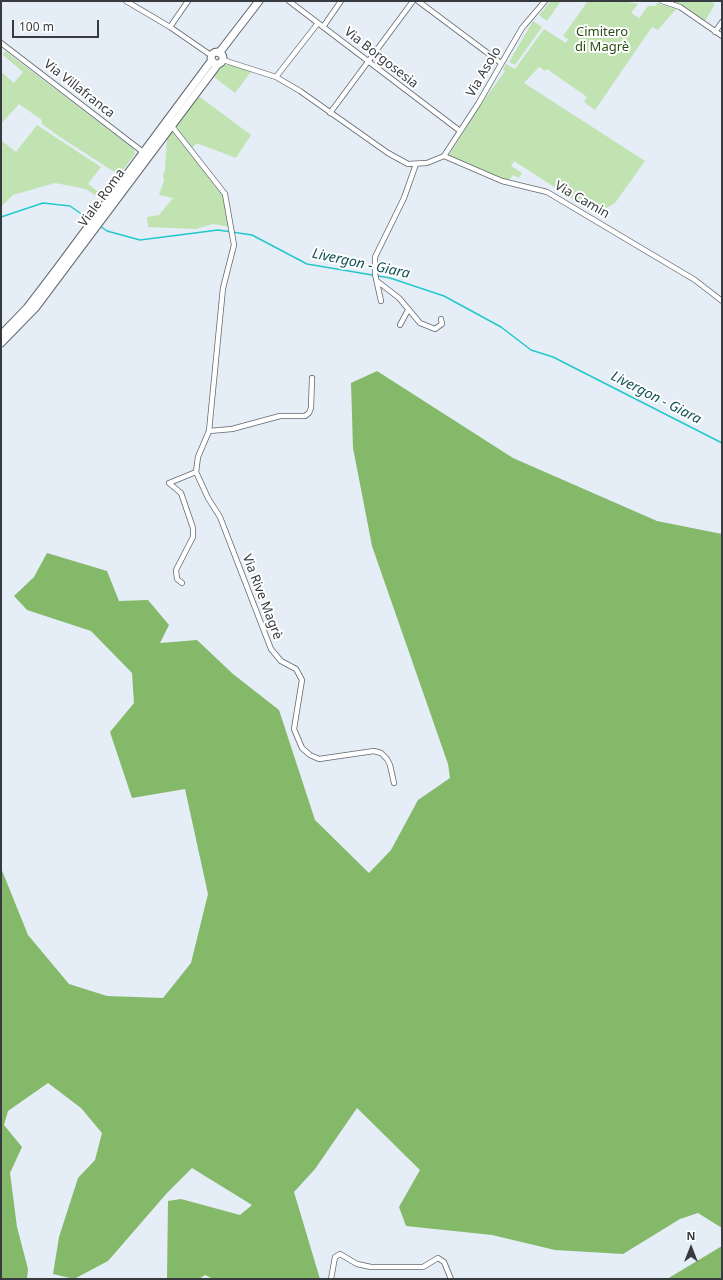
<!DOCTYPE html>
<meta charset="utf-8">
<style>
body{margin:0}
#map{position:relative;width:723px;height:1280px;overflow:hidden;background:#e5edf6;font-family:"Noto Sans",sans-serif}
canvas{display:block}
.frame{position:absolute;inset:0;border:2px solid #373a3e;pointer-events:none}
.north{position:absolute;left:671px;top:1228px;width:40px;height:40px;-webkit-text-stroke:3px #fff;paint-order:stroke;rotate:0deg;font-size:11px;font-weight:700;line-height:16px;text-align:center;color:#373a3e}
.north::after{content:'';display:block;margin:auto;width:14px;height:18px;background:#373a3e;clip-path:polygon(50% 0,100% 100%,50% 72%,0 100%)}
.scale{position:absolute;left:12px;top:20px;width:87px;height:18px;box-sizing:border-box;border:2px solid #373a3e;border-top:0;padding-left:5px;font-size:12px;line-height:14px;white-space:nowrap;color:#373a3e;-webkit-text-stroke:3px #fff;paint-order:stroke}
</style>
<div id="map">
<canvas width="723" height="1280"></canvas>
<div class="frame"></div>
<div class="north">N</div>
<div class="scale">100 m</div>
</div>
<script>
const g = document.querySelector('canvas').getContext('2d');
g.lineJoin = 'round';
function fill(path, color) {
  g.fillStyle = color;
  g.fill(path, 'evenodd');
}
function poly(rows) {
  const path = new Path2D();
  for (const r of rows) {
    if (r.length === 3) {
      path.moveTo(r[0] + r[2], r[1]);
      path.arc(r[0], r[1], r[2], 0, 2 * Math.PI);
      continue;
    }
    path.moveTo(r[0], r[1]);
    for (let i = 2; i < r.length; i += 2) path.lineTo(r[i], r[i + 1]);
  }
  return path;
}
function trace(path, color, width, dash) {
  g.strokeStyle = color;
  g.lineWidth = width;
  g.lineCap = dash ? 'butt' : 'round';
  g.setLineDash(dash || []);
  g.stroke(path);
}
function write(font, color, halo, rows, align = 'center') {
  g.font = font + ' "Noto Sans",sans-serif';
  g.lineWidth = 4;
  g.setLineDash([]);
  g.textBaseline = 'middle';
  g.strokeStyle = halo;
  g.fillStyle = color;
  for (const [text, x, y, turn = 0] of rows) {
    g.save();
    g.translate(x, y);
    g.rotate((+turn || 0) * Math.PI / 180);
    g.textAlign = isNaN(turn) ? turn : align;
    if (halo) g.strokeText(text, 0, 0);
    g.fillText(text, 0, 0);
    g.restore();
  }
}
fill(poly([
 [551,1,561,1,547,21,539,15],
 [588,1,611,1,614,3,616,1,623,1,638,4,631,13,639,18,648,6,655,6,657,3,676,9,658,30,652,27,595,110,584,102,587,97,547,69,545,71,539,67,524,83,645,161,615,203,596,214,514,161,511,166,522,173,519,178,513,175,509,180,507,180,448,157,481,104,505,71,503,70,506,64,515,69,544,29,566,43,568,39,563,36],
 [671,1,710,1,715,4,705,21,685,7],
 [533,21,542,27,515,65,509,62],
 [5,51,134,149,135,154,119,175,60,137,42,124,42,120,19,104,1,124,1,72,14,83,23,72,3,55],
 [223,65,233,65,251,72,235,93,214,77],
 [200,97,251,135,236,158,199,144,196,144,192,148,179,133,177,125,194,101],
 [37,125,101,167,88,184,104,196,102,200,86,189,55,183,13,195,1,207,1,140,16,152],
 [174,132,222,193,230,227,213,224,196,229,148,227,147,217,159,215,173,198,159,195,164,180,163,176,165,170,167,137,170,133]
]), '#c1e3b2');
fill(poly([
 [377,371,513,458,657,521,722,534,722,1228,698,1213,680,1219,623,1254,555,1250,492,1235,406,1226,399,1207,420,1170,357,1108,315,1169,294,1192,320,1279,213,1279,205,1275,199,1279,167,1279,168,1201,181,1199,240,1215,252,1205,192,1168,167,1193,108,1261,74,1279,53,1274,59,1237,78,1178,95,1160,102,1133,81,1108,48,1083,8,1111,4,1125,22,1147,10,1173,17,1227,28,1269,27,1279,1,1279,1,868,28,935,69,984,107,996,163,998,191,963,208,894,185,789,132,798,110,732,134,703,132,673,91,631,27,610,14,596,34,577,47,553,107,571,119,601,148,600,169,625,160,643,197,640,233,674,279,710,315,820,369,873,391,850,418,800,450,778,448,764,372,546,353,448,351,383],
 [722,1246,722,1279,667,1279]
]), '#84b96a');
trace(poly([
 [1,217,43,203,70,206,90,220],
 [100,226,107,231,140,240,218,230,252,235,307,264,390,278,444,296,501,327,531,350,553,357,722,443]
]), '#24c8cc', 1.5);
const street = poly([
 [126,1,170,27,212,56],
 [289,1,460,131],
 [418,1,501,63],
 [662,1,680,7,722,36],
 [170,27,188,1],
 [323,27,341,1],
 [715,32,722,22],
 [1,43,143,152],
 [223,60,276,77,300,91,388,153,408,164,427,163,444,156,502,181,547,192,695,280,722,301],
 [276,77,318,23],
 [330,113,413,1],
 [171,125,225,194,234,245,223,288,209,431,198,457,196,472,208,498,220,517,271,649,281,661,296,669,302,680,294,729,302,748,310,755,319,759,374,751,381,753,387,759,390,765,394,783],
 [444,156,478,104,522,28,545,1],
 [377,281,399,298,420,323,435,329,442,324,441,319],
 [381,301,375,274,375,257,404,198,416,164],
 [400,325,408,310],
 [209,431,232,429,280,416,305,416,309,413,311,408,312,378],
 [182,583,177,579,176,570,193,537,193,528,181,493,169,483,196,472],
 [331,1279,335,1257,340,1254,357,1264,371,1267,423,1267,438,1258,444,1262,451,1279]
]);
const secondary = poly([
 [217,58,6],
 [219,53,259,1],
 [1,335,27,308,56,270,212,60],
 [1,343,36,307,218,64]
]);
trace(street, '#61676f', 6);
trace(secondary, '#61676f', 9);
trace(street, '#fff', 4.5);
trace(secondary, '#fff', 7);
write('13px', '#2b4e18', '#fff', [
 ["Cimitero",602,32],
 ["di Magrè",602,47]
]);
write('13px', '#373a3e', '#fff', [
 ["Via Borgosesia",381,58,38],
 ["Via Asolo",484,72,-60],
 ["Via Villafranca",79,89,38],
 ["Viale Roma",102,198,-54],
 ["Via Camin",582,200,30],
 ["Via Rive Magrè",262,597,69]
]);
write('italic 14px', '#125253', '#fff', [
 ["Livergon - Giara",361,264,12],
 ["Livergon - Giara",656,398,27]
]);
</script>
